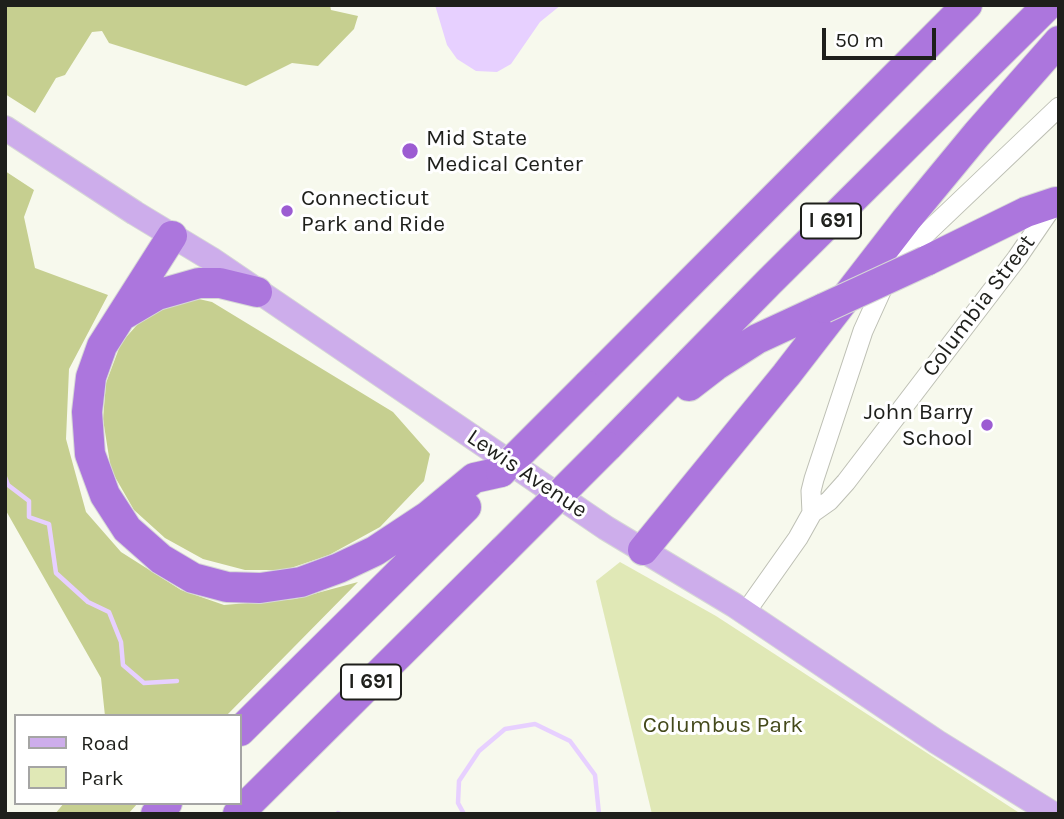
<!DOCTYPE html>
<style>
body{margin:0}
#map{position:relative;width:1064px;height:819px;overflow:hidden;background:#f7f9ed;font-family:Karla,sans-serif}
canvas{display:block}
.frame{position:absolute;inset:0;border:7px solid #1e1f1b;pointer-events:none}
.legend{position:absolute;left:14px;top:714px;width:228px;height:91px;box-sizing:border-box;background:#fff;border:2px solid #a5a5a4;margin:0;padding:9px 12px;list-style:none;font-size:21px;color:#1e1f1b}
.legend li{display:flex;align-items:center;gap:14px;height:35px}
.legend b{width:35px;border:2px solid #a5a5a4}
.scale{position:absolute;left:822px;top:28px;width:114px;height:32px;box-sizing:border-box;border:4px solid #1e1f1b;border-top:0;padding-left:9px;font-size:21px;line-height:24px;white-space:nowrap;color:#1e1f1b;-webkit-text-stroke:5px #fff;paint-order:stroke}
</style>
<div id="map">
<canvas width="1064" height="819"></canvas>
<div class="frame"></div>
<ul class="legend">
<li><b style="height:9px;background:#cdadeb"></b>Road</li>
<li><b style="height:19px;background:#e0e8b6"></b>Park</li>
</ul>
<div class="scale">50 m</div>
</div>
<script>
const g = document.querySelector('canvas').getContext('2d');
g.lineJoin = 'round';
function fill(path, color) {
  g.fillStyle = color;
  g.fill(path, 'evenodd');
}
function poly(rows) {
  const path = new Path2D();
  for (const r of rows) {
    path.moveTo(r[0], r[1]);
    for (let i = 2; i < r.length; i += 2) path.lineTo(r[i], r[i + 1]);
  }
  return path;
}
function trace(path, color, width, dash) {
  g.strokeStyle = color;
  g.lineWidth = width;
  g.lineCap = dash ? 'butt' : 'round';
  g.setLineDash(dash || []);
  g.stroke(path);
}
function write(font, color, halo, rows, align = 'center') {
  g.font = font + ' Karla,sans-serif';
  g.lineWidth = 6;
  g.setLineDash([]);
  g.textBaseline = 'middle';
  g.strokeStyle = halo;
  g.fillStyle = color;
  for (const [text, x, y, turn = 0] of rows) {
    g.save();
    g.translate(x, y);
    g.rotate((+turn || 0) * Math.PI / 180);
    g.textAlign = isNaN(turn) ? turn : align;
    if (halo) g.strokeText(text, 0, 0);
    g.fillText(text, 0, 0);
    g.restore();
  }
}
fill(poly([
 [620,562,716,616,1021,814,652,814,596,581]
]), '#e0e8b6');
fill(poly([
 [5,5,330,5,331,10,358,16,354,29,318,66,292,63,246,86,109,43,102,31,92,32,65,75,56,78,35,113,5,94],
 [5,171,34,190,24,217,35,268,108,295,69,369,66,439,86,512,121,552,181,590,224,605,295,599,358,582,226,716,105,716,101,678,5,509],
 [190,297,212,302,393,412,430,454,424,481,380,527,329,555,285,570,245,570,203,559,165,538,134,510,111,470,103,419,106,383,121,343,144,317],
 [64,803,138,803,128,814,55,814]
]), '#c6cf90');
fill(poly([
 [435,5,561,5,540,22,511,64,497,72,476,71,457,59,447,45]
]), '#e7d0ff');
trace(poly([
 [5,477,8,485,29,501,29,517,49,524,56,573,88,602,109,612,121,642,123,665,144,683,177,681],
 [338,813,340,814],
 [464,814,458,803,459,781,479,751,505,729,535,724,570,741,595,775,599,814]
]), '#e7d0ff', 4.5);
const minor = poly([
 [812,513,811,491,814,479,863,331,887,278,916,243,1059,107],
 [745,613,798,538,812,513,829,501,846,482,1017,258,1056,201]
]);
const major = poly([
 [5,128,135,213,211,259,606,528,734,605,937,742,1053,814]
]);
const highway = poly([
 [172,236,102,346,91,377,87,412,90,454,105,495,127,529,161,559,193,578,227,587,260,588,301,582,339,568,375,551,428,516,474,478,501,472],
 [926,261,1026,212,1056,202],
 [123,315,157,295,199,283,220,283,257,292],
 [587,386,967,5],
 [689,386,715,366,757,339,824,308],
 [607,447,769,282,1048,5],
 [643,550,786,375,906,220,977,134,1059,41],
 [240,731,466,507],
 [156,814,167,803],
 [238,814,504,550]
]);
trace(minor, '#bdbfb4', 21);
trace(major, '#d6d7d6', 26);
trace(highway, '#d6d7d6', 32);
trace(minor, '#fff', 19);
trace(major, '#cdadeb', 24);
trace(highway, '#ac76dd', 30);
const highwayBridge = poly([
 [824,308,926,261],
 [501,472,587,386],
 [504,550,607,447]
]);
trace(highwayBridge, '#d6d7d6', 32, []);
trace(highwayBridge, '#ac76dd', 30);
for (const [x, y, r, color] of [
 [410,151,9,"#9c5cd2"],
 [287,211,7,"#9c5cd2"],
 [987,425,7,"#9c5cd2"]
]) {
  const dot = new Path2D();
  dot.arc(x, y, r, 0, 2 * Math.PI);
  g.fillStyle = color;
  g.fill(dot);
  trace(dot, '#fff', 2.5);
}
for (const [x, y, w] of [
 [831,221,60],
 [371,682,60]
]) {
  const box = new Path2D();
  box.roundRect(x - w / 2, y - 17.5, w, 35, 5);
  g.fillStyle = '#fff';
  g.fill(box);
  trace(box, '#1e1f1b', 2);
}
write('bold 21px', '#1e1f1b', null, [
 ["I 691",831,221],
 ["I 691",371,682]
]);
write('23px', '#1e1f1b', '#fff', [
 ["Mid State",426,138],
 ["Medical Center",426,164],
 ["Connecticut",301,198],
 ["Park and Ride",301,224],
 ["John Barry",973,412,"right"],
 ["School",973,438,"right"]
], 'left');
write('23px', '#1e1f1b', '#fff', [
 ["Columbia Street",979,306,-53],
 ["Lewis Avenue",527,474,34]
]);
write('23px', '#44491b', '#fff', [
 ["Columbus Park",723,725]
]);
</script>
